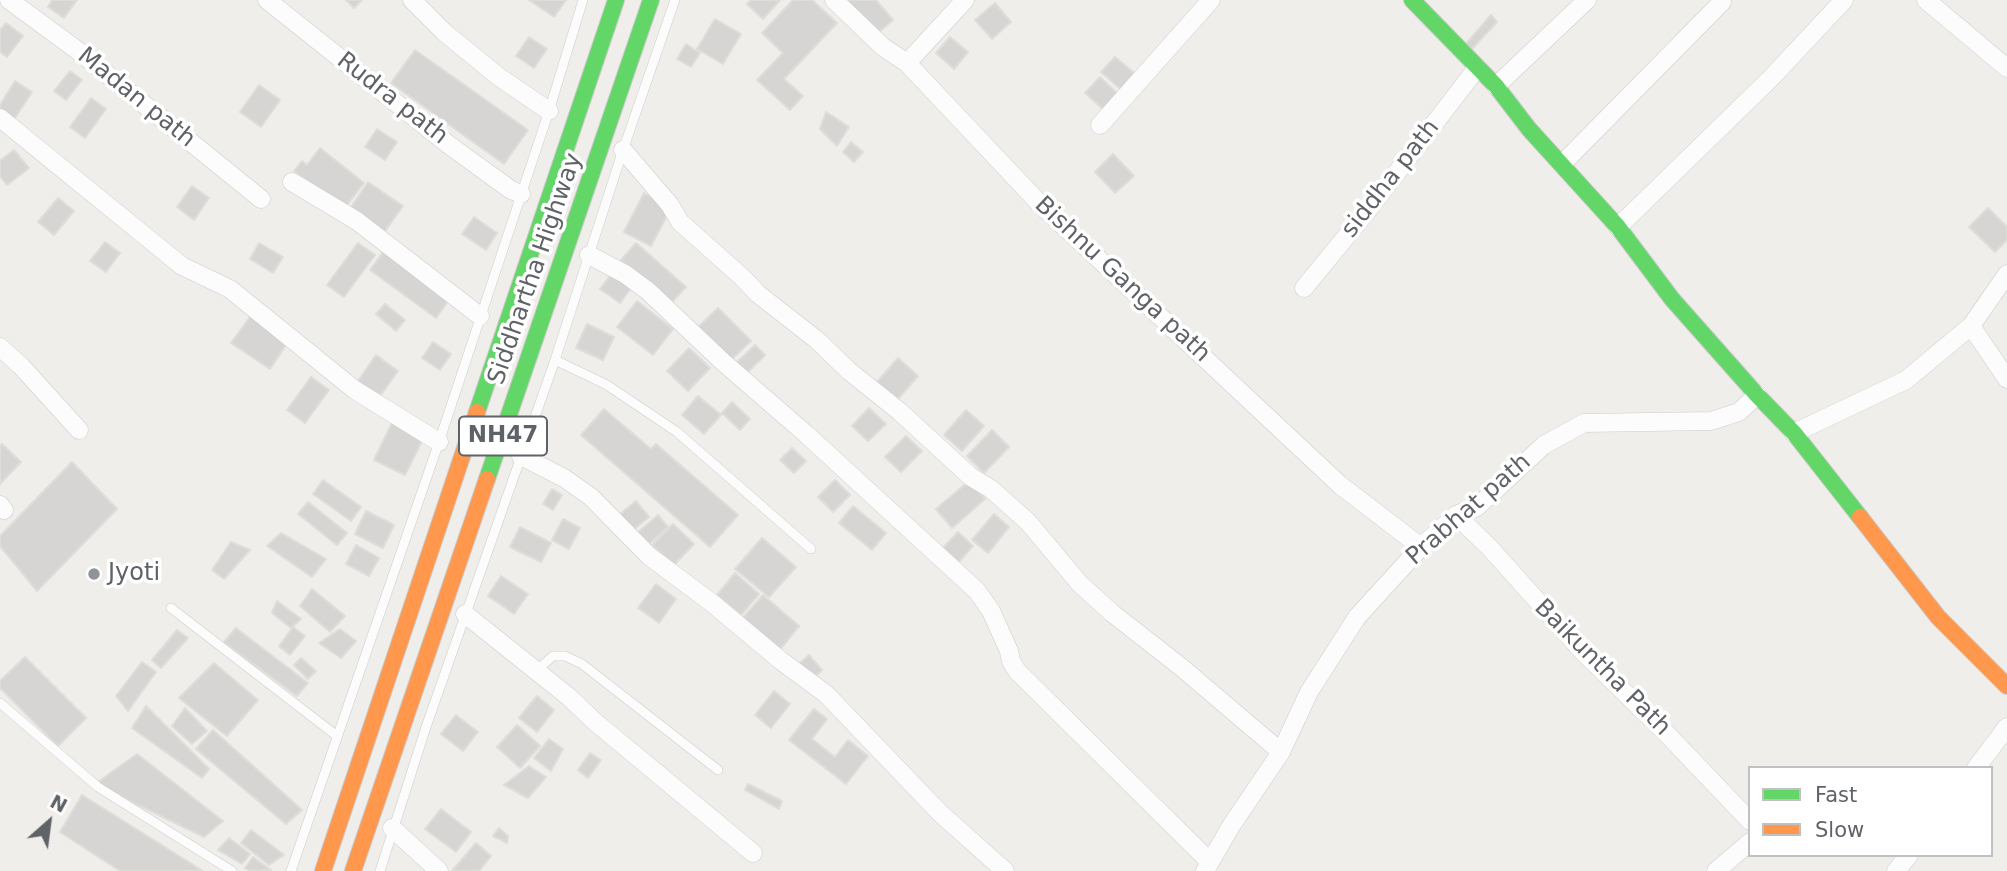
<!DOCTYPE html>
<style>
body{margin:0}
#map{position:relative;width:2007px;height:871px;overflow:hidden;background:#efeeea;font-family:"DejaVu Sans",sans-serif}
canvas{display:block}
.legend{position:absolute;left:1748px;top:766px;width:245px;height:91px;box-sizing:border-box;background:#fff;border:2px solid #bfc1c3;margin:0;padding:9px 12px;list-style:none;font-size:21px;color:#5f6368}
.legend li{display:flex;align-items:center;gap:14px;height:35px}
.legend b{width:35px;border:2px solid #bfc1c3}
.north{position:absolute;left:14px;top:787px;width:70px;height:70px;-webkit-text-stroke:5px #fff;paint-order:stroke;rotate:28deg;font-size:19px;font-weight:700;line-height:28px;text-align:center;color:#5f6368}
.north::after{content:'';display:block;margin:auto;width:24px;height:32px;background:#5f6368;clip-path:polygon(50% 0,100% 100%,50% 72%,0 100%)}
</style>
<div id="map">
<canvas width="2007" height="871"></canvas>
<ul class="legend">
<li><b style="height:9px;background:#63d668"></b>Fast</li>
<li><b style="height:9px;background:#ff974d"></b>Slow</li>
</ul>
<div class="north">N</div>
</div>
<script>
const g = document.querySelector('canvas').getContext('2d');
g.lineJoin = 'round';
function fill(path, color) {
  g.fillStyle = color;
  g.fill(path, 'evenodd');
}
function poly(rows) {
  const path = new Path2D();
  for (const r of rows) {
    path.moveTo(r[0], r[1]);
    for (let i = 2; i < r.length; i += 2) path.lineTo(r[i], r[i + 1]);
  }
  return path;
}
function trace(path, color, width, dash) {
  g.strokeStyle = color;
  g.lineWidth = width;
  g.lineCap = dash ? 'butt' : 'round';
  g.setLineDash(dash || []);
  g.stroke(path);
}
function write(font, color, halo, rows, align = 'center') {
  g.font = font + ' "DejaVu Sans",sans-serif';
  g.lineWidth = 7;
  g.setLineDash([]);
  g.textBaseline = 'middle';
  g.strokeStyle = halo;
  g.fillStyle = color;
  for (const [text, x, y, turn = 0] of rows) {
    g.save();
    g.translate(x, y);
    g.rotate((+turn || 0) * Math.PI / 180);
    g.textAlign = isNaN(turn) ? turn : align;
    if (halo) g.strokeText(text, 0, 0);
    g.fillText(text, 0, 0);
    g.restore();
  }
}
const building = poly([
 [52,0,77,0,64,18,48,7,52,0],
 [346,0,362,0,354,8,346,0],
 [529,0,566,0,554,17,529,0],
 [751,0,780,0,763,19,747,4,751,0],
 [793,0,812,0,837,23,784,79,803,96,790,110,757,80,783,53,762,33,793,0],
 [845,0,876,0,893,20,875,35,845,0],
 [995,3,1011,22,992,39,975,20,995,3],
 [1491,15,1497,22,1471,50,1465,45,1491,15],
 [715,19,741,34,723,64,697,49,715,19],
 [6,23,23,36,7,57,0,52,0,30,6,23],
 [529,37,547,49,534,68,516,56,529,37],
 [950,37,968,52,954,69,936,53,950,37],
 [686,44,700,53,691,67,677,59,686,44],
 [415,50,528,130,504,164,391,83,415,50],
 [1115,57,1138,76,1124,92,1101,72,1115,57],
 [70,71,82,80,66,100,54,91,70,71],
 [1100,77,1119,95,1105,111,1085,93,1100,77],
 [15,81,32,92,13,121,0,113,0,105,15,81],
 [259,85,280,100,261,127,240,112,259,85],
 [91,98,106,109,85,138,70,127,91,98],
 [826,112,849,127,837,146,820,129,826,112],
 [377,129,397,142,385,160,365,147,377,129],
 [851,142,863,152,854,162,843,152,851,142],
 [320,148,364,183,344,209,294,171,302,161,307,165,320,148],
 [14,150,29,168,7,185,0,176,0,161,14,150],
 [1113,154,1134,176,1115,193,1095,172,1113,154],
 [368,182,403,206,383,234,349,210,368,182],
 [192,186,209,198,194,220,177,207,192,186],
 [644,193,671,208,651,246,624,232,644,193],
 [58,198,74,211,54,235,38,222,58,198],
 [1988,208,2007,227,2007,240,1995,252,1969,227,1988,208],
 [474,217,497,233,486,250,462,234,474,217],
 [105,242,120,253,106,272,90,261,105,242],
 [259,243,283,257,273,273,250,259,259,243],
 [358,243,375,255,344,297,327,285,358,243],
 [636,243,686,287,671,303,621,260,636,243],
 [383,252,449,300,436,318,370,270,383,252],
 [612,273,632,287,620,303,600,289,612,273],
 [637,301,673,329,653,355,617,327,637,301],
 [385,304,405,320,396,331,376,314,385,304],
 [718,308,751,341,730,361,697,328,718,308],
 [250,317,288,342,270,369,231,343,250,317],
 [587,324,614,337,603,360,576,348,587,324],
 [433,342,451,354,440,370,422,358,433,342],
 [755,345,765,355,745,375,735,364,755,345],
 [689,348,710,368,688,391,667,371,689,348],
 [376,355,398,371,378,399,356,384,376,355],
 [898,358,918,376,897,400,877,382,898,358],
 [311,377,329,390,305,423,287,410,311,377],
 [698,396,721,415,704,434,682,415,698,396],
 [732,402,750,419,740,430,722,413,732,402],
 [869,408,886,424,868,441,852,426,869,408],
 [604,409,651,449,656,444,738,515,710,547,581,435,604,409],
 [966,410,984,426,962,451,944,435,966,410],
 [393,421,424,437,405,475,374,460,393,421],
 [992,430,1009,447,984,473,967,456,992,430],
 [906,436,922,451,901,472,885,457,906,436],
 [2,444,21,462,0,484,0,446,2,444],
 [792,448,806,461,794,473,780,460,792,448],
 [72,462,117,509,37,591,0,546,0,536,72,462],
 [323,480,361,507,351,521,313,494,323,480],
 [835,480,850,495,833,512,818,497,835,480],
 [969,481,985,499,952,528,936,509,969,481],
 [552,489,562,495,553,510,543,504,552,489],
 [636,501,649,517,632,531,619,515,636,501],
 [308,502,347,533,337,545,298,514,308,502],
 [853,506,886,533,872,550,839,523,853,506],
 [366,511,394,525,383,548,355,534,366,511],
 [994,514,1009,527,988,553,972,540,994,514],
 [658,515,668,527,648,545,637,533,658,515],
 [563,519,580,528,569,549,552,540,563,519],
 [673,524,694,544,674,565,652,545,673,524],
 [520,527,551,543,541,562,510,547,520,527],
 [958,532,973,546,958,563,942,549,958,532],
 [281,533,326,559,312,577,267,546,281,533],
 [762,538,796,567,769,597,735,569,762,538],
 [231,542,250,550,224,579,212,570,231,542],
 [356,545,379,558,369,576,346,564,356,545],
 [735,573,759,594,741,615,717,595,735,573],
 [501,576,528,594,514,614,488,596,501,576],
 [656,584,676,599,659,623,638,608,656,584],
 [312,589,345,616,330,632,300,606,312,589],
 [763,595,799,626,778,652,741,620,763,595],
 [277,601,301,619,291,628,272,613,277,601],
 [293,627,305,636,290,655,279,646,293,627],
 [236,628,308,683,297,696,224,642,236,628],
 [340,629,356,641,341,658,319,643,340,629],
 [177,630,188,638,161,668,152,660,177,630],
 [809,655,822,670,812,680,798,665,809,655],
 [25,657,86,718,58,746,0,688,0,681,25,657],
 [301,658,316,671,308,679,294,665,301,658],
 [142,662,156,672,128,711,116,696,142,662],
 [214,663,258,700,227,736,179,698,214,663],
 [774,691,790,704,771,728,755,715,774,691],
 [537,696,554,710,537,732,519,718,537,696],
 [146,706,209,769,202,778,132,728,146,706],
 [185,708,207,731,192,744,172,726,185,708],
 [814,709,827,719,812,739,835,757,848,740,868,756,846,784,789,740,814,709],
 [456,715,478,732,463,751,441,734,456,715],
 [517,725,540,746,520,768,497,747,517,725],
 [213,730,302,810,286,824,196,749,213,730],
 [549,739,563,749,551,771,534,758,549,739],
 [590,753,601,760,588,778,578,770,590,753],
 [137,754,223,821,204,837,95,784,137,754],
 [529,766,546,777,528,798,504,785,529,766],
 [748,784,782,801,779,809,745,790,748,784],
 [82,795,203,871,120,871,60,832,82,795],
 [441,809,471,832,456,852,425,829,441,809],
 [499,828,508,836,507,843,493,836,499,828],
 [251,830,284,855,269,865,241,843,251,830],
 [229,838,250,854,242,864,218,850,229,838],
 [476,843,491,856,479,871,452,871,476,843],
 [253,857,271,870,250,871,245,868,253,857]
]);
fill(building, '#d6d5d3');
trace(building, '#deddd9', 2);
const lane = poly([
 [555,360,607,385,677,432,811,549],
 [171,608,337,736],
 [536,671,553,656,565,656,582,664,718,770],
 [0,703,98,787,232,871],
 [291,871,439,442,549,111,583,0],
 [380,871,426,727,555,360,623,150,675,0]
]);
const street = poly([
 [9,0,77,50,261,199],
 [267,0,449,145,511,190,521,194],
 [412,0,444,32,499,77,549,111],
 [834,0,883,47,907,63,1040,204,1340,485,1421,547],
 [1926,0,2007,68],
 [907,63,965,0],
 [1496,86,1587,0],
 [0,118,182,266,230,289,355,390,439,442],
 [1100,125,1211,0],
 [623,150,670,205,680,222,743,278,758,294,817,340,849,371,899,411,971,477,991,489,1028,522,1080,584,1112,613,1181,667,1281,752],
 [1562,164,1722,2],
 [292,182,357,221,480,316],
 [1618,227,1771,78,1844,0],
 [589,255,625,274,648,291,723,362,806,434,977,591,991,611,1009,651,1011,661,1017,671,1209,861],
 [1304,288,1368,210,1477,68],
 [1971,326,2007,379],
 [0,347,21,366,79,430],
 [1794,433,1906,380,1971,326,2007,274],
 [521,456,564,478,591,497,649,556,712,603,780,660,826,694,940,813,1005,871],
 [0,505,4,510],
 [1456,515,1490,548,1583,652,1665,732,1750,821],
 [465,614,569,697,594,721,753,853],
 [1976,768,2007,727],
 [392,828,439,871],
 [1205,871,1231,826,1281,752,1309,692,1357,617,1421,547,1456,515,1477,507,1544,445,1584,423,1711,421,1739,412,1757,395],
 [1716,871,1750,842],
 [1896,871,1909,855]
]);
const fast = poly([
 [1412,0,1496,86,1529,129,1618,227,1672,299,1757,395,1794,433,1860,517],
 [477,412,616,0],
 [487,479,651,0]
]);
const slow = poly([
 [1860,517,1938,617,2007,686],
 [323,871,477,412],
 [353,871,487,479]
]);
trace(lane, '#cbcccc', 10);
trace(street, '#cbcccc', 19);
trace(fast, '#cacacb', 18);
trace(slow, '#cacacb', 18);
trace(lane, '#fdfcfc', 9);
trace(street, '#fdfcfc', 18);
trace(fast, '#63d668', 16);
trace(slow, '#ff974d', 16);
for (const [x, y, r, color] of [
 [94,574,7,"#919496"]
]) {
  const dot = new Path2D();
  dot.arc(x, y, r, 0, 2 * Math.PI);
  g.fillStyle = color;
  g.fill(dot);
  trace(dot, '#fff', 2.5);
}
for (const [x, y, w] of [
 [503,436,88]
]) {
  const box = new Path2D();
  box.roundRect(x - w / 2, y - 19.5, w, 39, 5);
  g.fillStyle = '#fff';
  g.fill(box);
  trace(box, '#5f6368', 2);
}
write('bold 23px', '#5f6368', null, [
 ["NH47",503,436]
]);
write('24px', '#5f6368', '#fff', [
 ["Madan path",136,98,39],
 ["Rudra path",392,99,38],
 ["siddha path",1391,179,-52],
 ["Siddhartha Highway",536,269,-71],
 ["Bishnu Ganga path",1122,280,43],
 ["Prabhat path",1469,510,-41],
 ["Baikuntha Path",1602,668,45]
]);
write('24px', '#5f6368', '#fff', [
 ["Jyoti",108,574]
], 'left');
</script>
